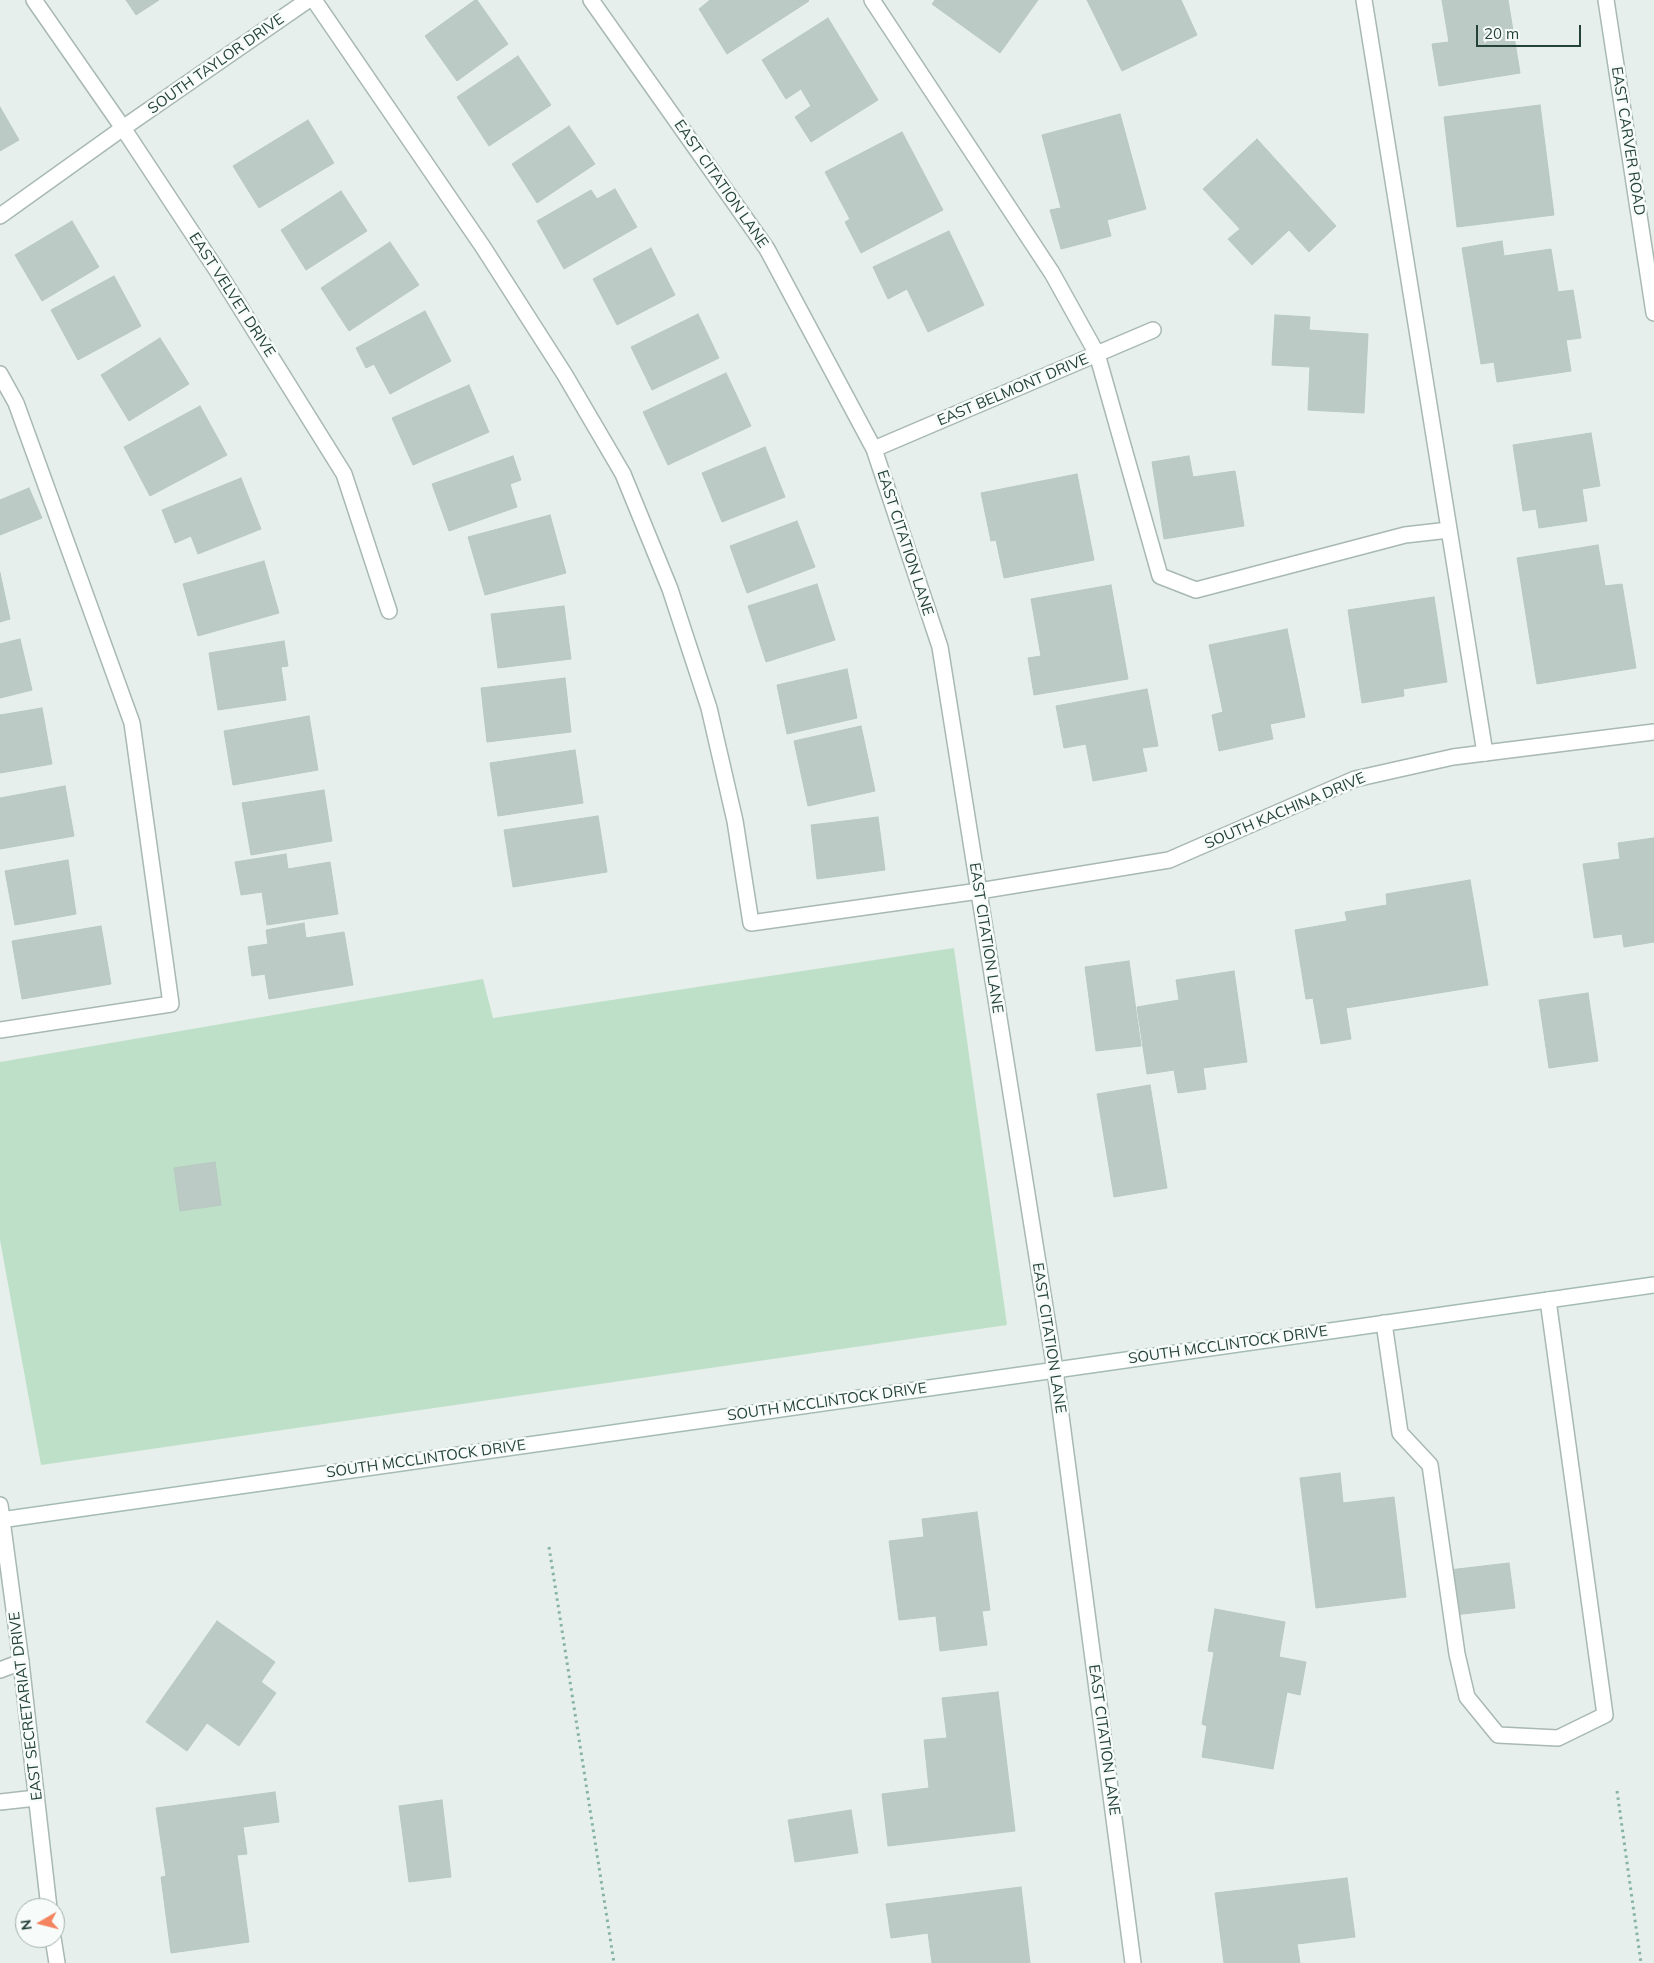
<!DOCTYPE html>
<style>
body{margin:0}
#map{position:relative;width:1654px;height:1963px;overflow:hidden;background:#e6efeb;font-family:Mulish,sans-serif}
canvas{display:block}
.north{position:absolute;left:15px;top:1898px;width:50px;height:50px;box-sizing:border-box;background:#f7fbf9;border:1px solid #a3b1ad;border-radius:50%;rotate:262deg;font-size:14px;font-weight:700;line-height:20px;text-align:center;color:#24423a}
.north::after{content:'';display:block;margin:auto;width:18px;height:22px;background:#f4845f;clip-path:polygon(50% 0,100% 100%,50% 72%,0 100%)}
.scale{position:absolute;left:1476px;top:25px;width:105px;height:22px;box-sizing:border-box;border:2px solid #24423a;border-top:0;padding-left:6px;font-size:15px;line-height:18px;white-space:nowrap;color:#24423a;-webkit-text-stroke:4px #f7fbf9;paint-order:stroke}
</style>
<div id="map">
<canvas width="1654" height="1963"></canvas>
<div class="north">N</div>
<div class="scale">20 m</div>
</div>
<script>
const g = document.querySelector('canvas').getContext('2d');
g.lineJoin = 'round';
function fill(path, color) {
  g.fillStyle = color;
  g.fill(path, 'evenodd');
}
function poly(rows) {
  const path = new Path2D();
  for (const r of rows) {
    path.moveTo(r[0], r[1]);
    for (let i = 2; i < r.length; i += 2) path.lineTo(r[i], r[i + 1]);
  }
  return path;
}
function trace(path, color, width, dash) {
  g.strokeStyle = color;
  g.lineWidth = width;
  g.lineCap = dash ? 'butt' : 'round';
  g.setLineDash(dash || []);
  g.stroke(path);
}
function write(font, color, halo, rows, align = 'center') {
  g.font = font + ' Mulish,sans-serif';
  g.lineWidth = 5;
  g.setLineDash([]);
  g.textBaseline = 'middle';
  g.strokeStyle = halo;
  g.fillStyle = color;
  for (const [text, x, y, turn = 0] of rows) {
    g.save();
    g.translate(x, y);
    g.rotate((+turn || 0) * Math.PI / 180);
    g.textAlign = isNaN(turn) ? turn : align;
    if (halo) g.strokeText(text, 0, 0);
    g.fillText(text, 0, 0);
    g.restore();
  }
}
fill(poly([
 [954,948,1007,1325,41,1465,0,1240,0,1062,483,979,493,1018]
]), '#bfe0c8');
const building = poly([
 [126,0,159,0,136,15,126,0],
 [475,0,477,0,508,44,457,81,425,36,475,0],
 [710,0,808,0,809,1,727,54,699,9,710,0],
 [935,0,1038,0,1000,53,932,4,935,0],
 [1087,0,1181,0,1197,35,1122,71,1087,0],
 [1442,0,1508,0,1520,73,1439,86,1432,44,1449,42,1442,0],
 [828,18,878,100,811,142,795,117,811,106,801,89,786,99,762,60,828,18],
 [518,56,551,105,489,146,457,97,518,56],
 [1540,105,1554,215,1457,227,1444,117,1540,105],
 [0,107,19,140,0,151,0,107],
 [1120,114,1146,209,1107,220,1111,236,1061,249,1050,210,1061,208,1042,135,1120,114],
 [308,120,334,163,259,208,233,166,308,120],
 [569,126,595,164,537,203,512,164,569,126],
 [902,132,943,210,861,253,845,222,850,219,825,172,902,132],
 [1257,139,1336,226,1309,252,1289,230,1252,265,1228,239,1240,229,1203,189,1257,139],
 [615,189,637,227,564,269,537,221,591,190,597,199,615,189],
 [341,191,367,231,306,270,281,230,341,191],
 [72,221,99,267,42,301,15,255,72,221],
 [949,231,984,305,928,332,907,289,888,299,873,267,949,231],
 [1502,241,1504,256,1551,249,1558,292,1573,290,1581,338,1566,340,1571,371,1497,382,1494,362,1481,364,1462,248,1502,241],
 [390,242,419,285,349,331,321,288,390,242],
 [651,248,675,295,617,325,593,279,651,248],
 [114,276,141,326,78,360,51,310,114,276],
 [425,311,451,361,390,394,374,364,366,368,356,348,425,311],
 [698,314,719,358,652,390,631,347,698,314],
 [1275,315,1310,317,1309,330,1368,334,1364,413,1308,410,1310,367,1272,365,1275,315],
 [160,338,189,384,129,421,101,375,160,338],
 [726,373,751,426,668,465,643,412,726,373],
 [469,385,489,432,413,465,392,418,469,385],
 [200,406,227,455,150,496,124,447,200,406],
 [1591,433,1600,486,1582,489,1587,521,1539,528,1536,509,1523,511,1513,445,1591,433],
 [765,447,785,497,722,522,702,473,765,447],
 [513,456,521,480,510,484,517,507,449,531,432,484,513,456],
 [1189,456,1193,477,1235,471,1244,526,1164,539,1152,462,1189,456],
 [1077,474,1094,560,1004,578,996,540,991,541,981,493,1077,474],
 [241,478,261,529,198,554,191,536,175,543,162,510,241,478],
 [29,488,42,518,0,535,0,500,29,488],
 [550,515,566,573,485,595,468,537,550,515],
 [797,521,815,567,747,593,730,546,797,521],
 [1598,545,1605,586,1622,584,1636,668,1537,684,1517,558,1598,545],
 [264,561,279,613,198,636,183,584,264,561],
 [0,573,10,619,0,622,0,573],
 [817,584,835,640,766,662,748,606,817,584],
 [1111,585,1128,679,1034,695,1028,658,1041,656,1031,599,1111,585],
 [1434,597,1447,682,1403,689,1404,696,1362,703,1348,610,1434,597],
 [564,606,571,659,498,668,491,614,564,606],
 [1287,629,1305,717,1270,724,1273,739,1219,751,1212,715,1223,712,1209,645,1287,629],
 [20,639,32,690,0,698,0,644,20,639],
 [284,641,288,666,281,667,286,700,218,710,209,653,284,641],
 [847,669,857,718,787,734,777,685,847,669],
 [565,678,571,732,487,742,481,688,565,678],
 [1147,689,1158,746,1142,748,1147,771,1093,781,1086,744,1064,748,1056,706,1147,689],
 [42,708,52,764,0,773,0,715,42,708],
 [309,716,318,770,233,785,224,731,309,716],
 [861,726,875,791,808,806,794,741,861,726],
 [575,750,583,803,498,816,490,763,575,750],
 [65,786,74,836,0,849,0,798,65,786],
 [324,790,332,841,251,855,242,803,324,790],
 [598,816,607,872,513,887,504,830,598,816],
 [878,817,885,870,817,879,811,825,878,817],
 [1654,838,1654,942,1624,947,1622,934,1594,938,1583,864,1620,859,1618,843,1654,838],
 [286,854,288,869,330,862,338,914,267,925,262,892,241,895,235,862,286,854],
 [68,860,76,914,15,925,5,871,68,860],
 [1470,880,1488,985,1346,1008,1351,1039,1321,1044,1313,998,1306,999,1295,930,1347,921,1345,912,1387,905,1386,894,1470,880],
 [304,923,306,938,344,932,353,985,269,999,265,974,252,976,248,947,268,944,266,930,304,923],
 [101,926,111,984,22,999,12,941,101,926],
 [1129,961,1141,1046,1096,1051,1085,967,1129,961],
 [1234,971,1247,1062,1203,1068,1206,1089,1178,1093,1174,1070,1147,1074,1137,1007,1179,1000,1176,980,1234,971],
 [1588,993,1598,1061,1549,1068,1539,1000,1588,993],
 [1150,1085,1167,1188,1114,1197,1097,1094,1150,1085],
 [215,1162,221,1205,180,1211,174,1168,215,1162],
 [1340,1473,1343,1503,1394,1497,1406,1597,1316,1608,1300,1478,1340,1473],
 [977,1512,990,1610,982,1611,987,1645,940,1651,936,1616,899,1620,889,1541,924,1537,922,1519,977,1512],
 [1509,1563,1515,1608,1454,1615,1449,1570,1509,1563],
 [1215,1609,1285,1622,1279,1657,1306,1662,1300,1695,1287,1692,1273,1769,1202,1757,1207,1726,1202,1724,1214,1652,1208,1651,1215,1609],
 [217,1621,275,1662,261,1682,276,1693,239,1746,207,1723,187,1751,146,1722,217,1621],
 [998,1692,1015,1831,888,1846,882,1794,929,1788,924,1740,947,1738,942,1698,998,1692],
 [275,1792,279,1822,243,1827,247,1854,237,1855,249,1942,171,1953,161,1877,166,1876,156,1808,275,1792],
 [442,1800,451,1877,409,1882,399,1806,442,1800],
 [851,1810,858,1853,795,1862,788,1820,851,1810],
 [1347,1878,1355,1937,1297,1944,1300,1963,1224,1963,1215,1893,1347,1878],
 [1021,1887,1030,1963,932,1963,928,1933,891,1938,886,1904,1021,1887]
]);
fill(building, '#bbcac4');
trace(building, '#b8c9c2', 1);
const service = poly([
 [314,0,483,247,565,375,623,474,670,589,709,708,735,821,751,923,979,891],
 [872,0,1052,273,1097,354,1160,576,1196,590,1405,535,1449,530],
 [1364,0,1485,753],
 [0,216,123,128],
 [0,374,16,403,132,723,171,1004,0,1030],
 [1384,1323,1400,1433,1430,1465,1457,1654,1467,1697,1498,1735,1558,1738,1605,1715,1548,1300],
 [0,1670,21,1662],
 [0,1802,36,1798]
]);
const minor = poly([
 [34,0,123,128,220,275,344,474,389,611],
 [591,0,767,249,874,449,940,647,1055,1370,1133,1963],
 [1606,0,1654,313],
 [123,128,308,0],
 [874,449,1153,330],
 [979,891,1169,860,1355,779,1453,757,1654,732],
 [0,1505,21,1662,49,1908],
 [53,1938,57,1963]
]);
const secondary = poly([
 [0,1520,1654,1285]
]);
trace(service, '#a8b8b2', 18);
trace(minor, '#a8b8b2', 18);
trace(secondary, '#a4bbb3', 18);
trace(poly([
 [549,1547,614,1963],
 [1617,1791,1641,1963]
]), '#86b3a5', 3, [2.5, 4]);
trace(service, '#fff', 15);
trace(minor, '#fff', 15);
trace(secondary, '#fff', 15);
write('15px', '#24423a', '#f7fbf9', [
 ["SOUTH TAYLOR DRIVE",216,64,-35],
 ["EAST CARVER ROAD",1628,141,81],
 ["EAST CITATION LANE",721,184,55],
 ["EAST VELVET DRIVE",232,295,57],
 ["EAST BELMONT DRIVE",1013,390,-23],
 ["EAST CITATION LANE",905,543,72],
 ["SOUTH KACHINA DRIVE",1285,811,-23],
 ["EAST CITATION LANE",986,938,81],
 ["EAST CITATION LANE",1049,1338,81],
 ["SOUTH MCCLINTOCK DRIVE",1228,1345,-8],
 ["SOUTH MCCLINTOCK DRIVE",827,1402,-8],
 ["SOUTH MCCLINTOCK DRIVE",426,1459,-8],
 ["EAST SECRETARIAT DRIVE",26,1706,-97],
 ["EAST CITATION LANE",1104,1740,82]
]);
</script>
